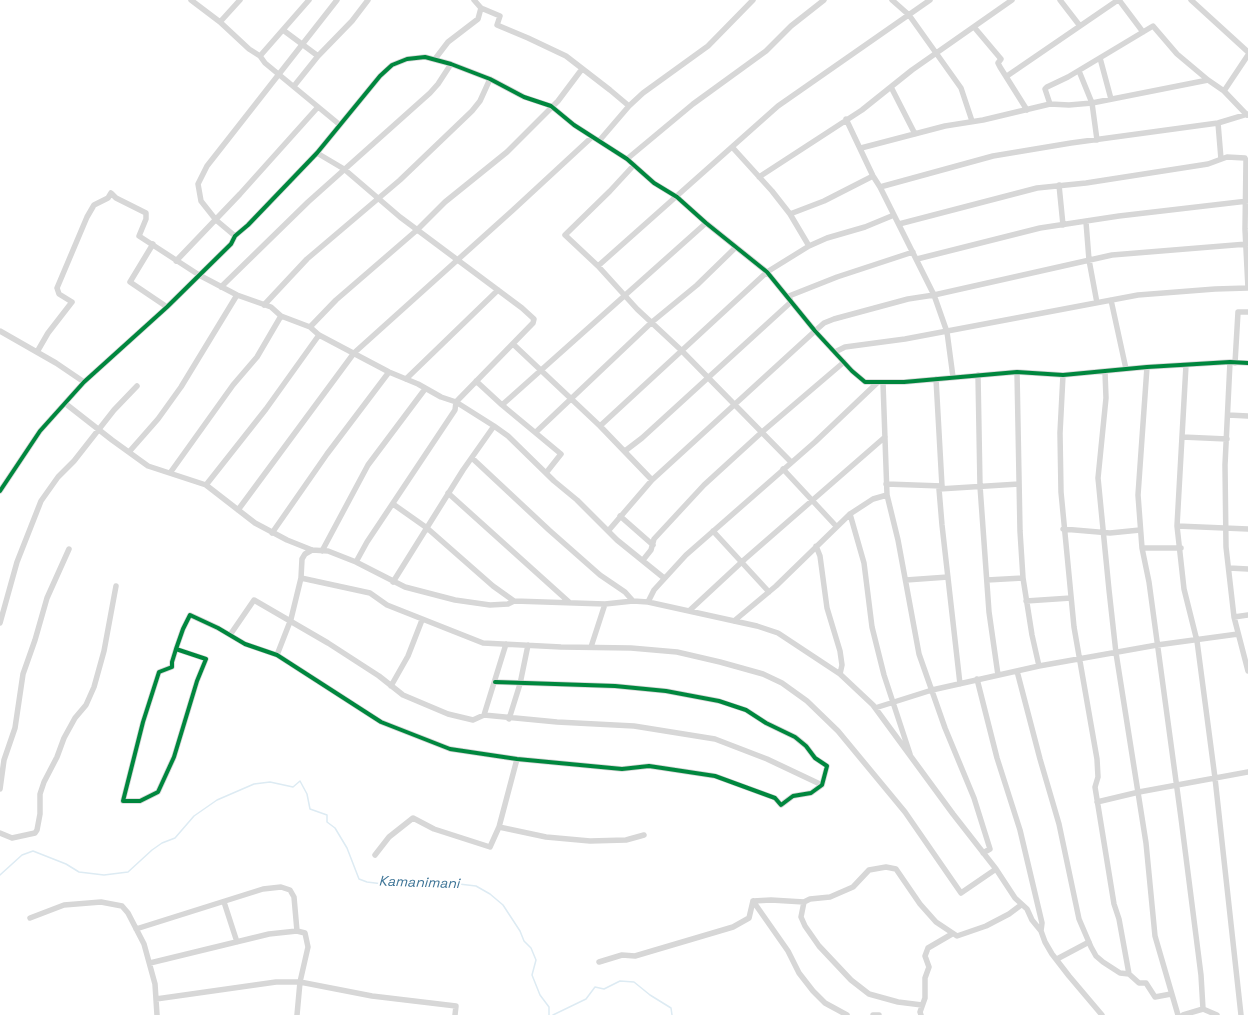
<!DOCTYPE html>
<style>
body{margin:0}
canvas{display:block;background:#fff}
</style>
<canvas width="1248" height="1015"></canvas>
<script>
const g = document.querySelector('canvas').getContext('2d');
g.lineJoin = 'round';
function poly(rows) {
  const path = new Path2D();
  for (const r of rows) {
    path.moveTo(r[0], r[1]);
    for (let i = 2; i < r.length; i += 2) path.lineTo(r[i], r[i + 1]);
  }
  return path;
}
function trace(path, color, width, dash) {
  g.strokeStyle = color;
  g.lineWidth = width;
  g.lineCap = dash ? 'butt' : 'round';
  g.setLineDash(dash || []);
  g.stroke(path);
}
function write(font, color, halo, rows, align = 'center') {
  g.font = font + ' "Space Grotesk",sans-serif';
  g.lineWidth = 4;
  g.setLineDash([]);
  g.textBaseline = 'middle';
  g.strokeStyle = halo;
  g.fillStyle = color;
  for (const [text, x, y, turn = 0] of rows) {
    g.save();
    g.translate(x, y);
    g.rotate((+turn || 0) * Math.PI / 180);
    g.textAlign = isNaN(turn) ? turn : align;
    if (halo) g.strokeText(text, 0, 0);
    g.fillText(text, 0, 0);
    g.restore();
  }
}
trace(poly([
 [0,875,22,855,33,851,66,864,79,872,104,875,128,872,152,850,162,843,175,838,194,816,217,800,254,784,270,782,293,787,300,781,307,794,310,809,327,815,327,822,335,828,347,848,359,879,367,882,383,884,442,882,476,886,490,894,503,905,520,931,524,941,531,948,536,960,532,975,540,995,549,1007,549,1015],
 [553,1015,586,999,595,987,604,989,620,981,634,982,650,995,671,1008,672,1015]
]), '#ddebf3', 1.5);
trace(poly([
 [191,0,220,22,249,49,260,56,265,63,340,125],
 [474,0,481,8,500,16,497,25,528,38,566,56,610,90,629,106],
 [892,0,909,15,961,88,972,121],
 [1060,0,1080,26],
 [1119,0,1143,32],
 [1191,0,1248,52],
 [220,22,240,0],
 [974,27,1001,59,998,63,1000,67,1027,110],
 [283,30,318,56],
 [260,56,309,0],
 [1100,58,1111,99],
 [435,59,448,42,478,19,481,8],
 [1079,71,1092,103,1097,140],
 [1007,76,1118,0],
 [294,86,318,56,352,21,368,0],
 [891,87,915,134],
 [1224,91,1248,55],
 [1050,104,1045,89,1047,87,1068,77,1153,26,1177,54,1208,80,1224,91,1247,115],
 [846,119,873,176,880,187,934,295,947,332,953,377],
 [1218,123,1221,159],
 [599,141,629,106,643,93,708,46,753,0],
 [733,148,772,191,790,214,809,246],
 [861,148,945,126,983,120,1050,104,1069,105,1092,103,1208,80],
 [317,153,344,169,400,217,522,308,534,319,533,323,456,402,455,410,367,542,356,562],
 [627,159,693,104,766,51,791,26,824,0],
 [634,165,610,191,565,235,598,266,637,309,681,350,791,462],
 [759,177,862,110,912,70,1012,0],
 [1059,185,1063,225],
 [880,187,993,156,1071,143,1218,123,1248,114],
 [790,214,824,201,873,176],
 [1086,222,1089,260,1097,303],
 [899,224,1037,188,1086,183,1208,164,1227,157,1245,158,1246,161,1245,229,1248,288],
 [235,236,216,220,201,201,198,184,207,166,218,152,337,0],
 [153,244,130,282,167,307],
 [917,259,1040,228,1119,216,1248,201],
 [176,261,240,194,318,107],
 [598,266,778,106,930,0],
 [221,287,308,202,430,93,438,84,451,64],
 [1111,300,1126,369],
 [264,305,307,259,400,180,472,111,480,101,490,79],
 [310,327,336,300,417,230,445,202,507,152,558,101,582,69],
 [0,331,56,363,84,382],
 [513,344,600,426,652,480],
 [37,352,48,333,72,302,59,294,57,288,87,217,94,205,108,198,111,193,116,198,146,213,146,219,139,236,199,275,237,295,271,307,281,316,310,327,319,335,389,372,418,384,441,397,456,402,494,426,508,436,554,481,577,500,617,540,664,578],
 [835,352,845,347,905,339,1138,295,1215,289,1248,288],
 [1230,362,1225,465,1226,547,1234,617,1248,671],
 [1235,363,1238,312,1248,312],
 [1186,365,1177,526,1184,589,1197,641,1215,778,1241,1015],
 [1147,367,1138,495,1142,548,1149,582,1181,818,1201,975,1203,1009],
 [1017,372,1020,531,1023,578,1032,635,1039,666],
 [1105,372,1106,398,1098,478,1109,590,1116,653,1146,843,1155,936,1178,1015],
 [978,375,980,486,989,612,998,675],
 [1063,375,1060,433,1061,492,1074,627,1097,759,1098,777,1095,787,1114,904,1119,919,1129,974],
 [406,379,498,290],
 [936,379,942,486,939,489,942,525,960,684],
 [476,381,502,405,561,454,546,473],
 [883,383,887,495,898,540,919,654,945,728,974,798,990,849,983,853],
 [66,404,112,440,148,466,206,485,255,523,287,540,312,550,328,551,356,562,405,587,455,600,490,605,508,604,514,601,605,604,633,601,648,602,757,626,778,633,840,674,873,705,953,814,996,869,1015,898,1027,909,1032,920,1041,931,1045,942,1052,954,1069,976,1102,1015],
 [502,405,706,223],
 [1228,415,1248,416],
 [600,426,767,272,809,246,827,238,865,227,894,215],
 [536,432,652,322,697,285,735,248],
 [1182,437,1227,439],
 [625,451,642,438,791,302,789,296,837,277,913,252],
 [129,452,158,419,181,387,237,295],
 [472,458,549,530,600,575,625,592,633,601],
 [783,469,836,526],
 [170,473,233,385,257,357,281,316],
 [886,484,942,486],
 [206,485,266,409,319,335],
 [939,489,1019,484],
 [0,491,40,431,84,382,167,307,231,244,235,236,248,225,317,153,380,76,392,65,407,59,425,57,451,64,490,79,524,97,551,106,574,125,627,159,654,183,677,197,706,223,767,272,815,331,852,371,865,382,904,382,1017,372,1063,375,1147,367,1230,362,1248,363],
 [448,493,569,602],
 [393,504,427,528,493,586,514,601],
 [238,510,354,353,513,210,592,137],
 [850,514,864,563,872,627,884,675,910,754],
 [620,516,653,545],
 [1177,526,1248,529],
 [1063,529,1110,533,1140,530],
 [609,530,652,480,815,331,824,323,834,319,908,299,934,295,1112,255,1247,244],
 [713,531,769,592],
 [272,533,327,454,389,372],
 [816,546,820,556,827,608,840,651,842,665,840,674],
 [1142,548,1181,548],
 [322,551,368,465,425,389],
 [643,560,651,550,654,539,704,485,762,432,844,362],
 [1229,568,1248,569],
 [301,578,370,593,387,605,483,643,561,647,631,648,677,652,720,662,763,674,782,683,807,701,838,731,905,812,961,893,996,869],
 [906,580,948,577],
 [987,580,1023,578],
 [393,582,463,470,494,426],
 [1026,601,1071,598],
 [648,602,654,590,686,555,815,442,877,383],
 [689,611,745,559,885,437],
 [1234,617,1248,615],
 [734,621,776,586,850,514,873,499,887,495],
 [0,623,17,562,41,501,58,477,74,461,114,410,137,386],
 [230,635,254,600,328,643,379,676,403,695,448,714,473,720,484,715,557,722,634,726,715,739,767,759,822,785],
 [591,647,605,604],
 [176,649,206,659,197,681,174,757,158,792,140,801,123,801,143,722,159,672,172,667,172,662,176,649,183,629,190,615,218,628,245,644,277,655,381,722,450,749,517,759,622,769,649,766,715,776,775,798,781,805,793,796,811,793,822,785,827,766,815,758,806,746,795,737,766,723,746,710,719,701,666,691,615,686,495,682],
 [277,655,291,619,301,578,302,559,305,554,312,550],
 [1017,671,1040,759,1059,824,1079,919,1091,947,1096,956,1103,962,1120,973,1129,974,1139,983,1146,983,1155,997,1171,994],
 [977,679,997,758,1020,830,1042,923,1041,931],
 [391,686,408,656,422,620],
 [875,708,932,690,1039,666,1157,645,1238,634],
 [484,715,506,644],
 [509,719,520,684,528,645],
 [0,789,4,760,15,728,23,674,35,640,47,598,69,549],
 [1097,802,1139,792,1248,772],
 [499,827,546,837,590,841,626,840,644,835],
 [0,833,12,838,35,833,37,830,40,814,40,794,44,782,57,757,64,738,75,718,86,705,94,687,104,651,116,586],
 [375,855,389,837,413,818,434,829,490,847,499,827,517,759],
 [753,901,771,900,804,902,810,899,830,897,853,887,869,870,886,867,896,869,920,904,936,922,957,936,986,926,1009,914,1021,905],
 [753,901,788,951,799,973,813,991,825,1003,847,1015],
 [224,902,237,942],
 [804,902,801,917,805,926,819,946,851,980,869,994,898,1002,922,1005],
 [30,918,64,905,101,902,122,906,128,913,144,944,155,984,157,1015],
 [136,929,263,889,281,887,290,890,294,897,297,931],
 [1057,959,1089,942],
 [599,962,622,955,635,956,733,927,749,918,753,901],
 [150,963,269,934,297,931,305,933,308,947,300,982,297,1015],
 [156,999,276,982,300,982,372,996,456,1006,455,1015],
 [873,1015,879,1015],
 [921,1015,920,1012,925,998,925,978,929,967,925,956,928,948,952,934],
 [1183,1015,1203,1009,1217,1015]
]), '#d7d7d7', 5.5);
trace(poly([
 [0,491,40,431,84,382,167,307,231,244,235,236,248,225,317,153,380,76,392,65,407,59,425,57,451,64,490,79,524,97,551,106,574,125,627,159,654,183,677,197,706,223,767,272,815,331,852,371,865,382,904,382,1017,372,1063,375,1147,367,1230,362,1248,363],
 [176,649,206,659,197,681,174,757,158,792,140,801,123,801,143,722,159,672,172,667,172,662,176,649,183,629,190,615,218,628,245,644,277,655,381,722,450,749,517,759,622,769,649,766,715,776,775,798,781,805,793,796,811,793,822,785,827,766,815,758,806,746,795,737,766,723,746,710,719,701,666,691,615,686,495,682]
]), '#00873e', 4);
write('italic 14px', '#3f7597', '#fff', [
 ["Kamanimani",419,883,2]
]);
</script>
